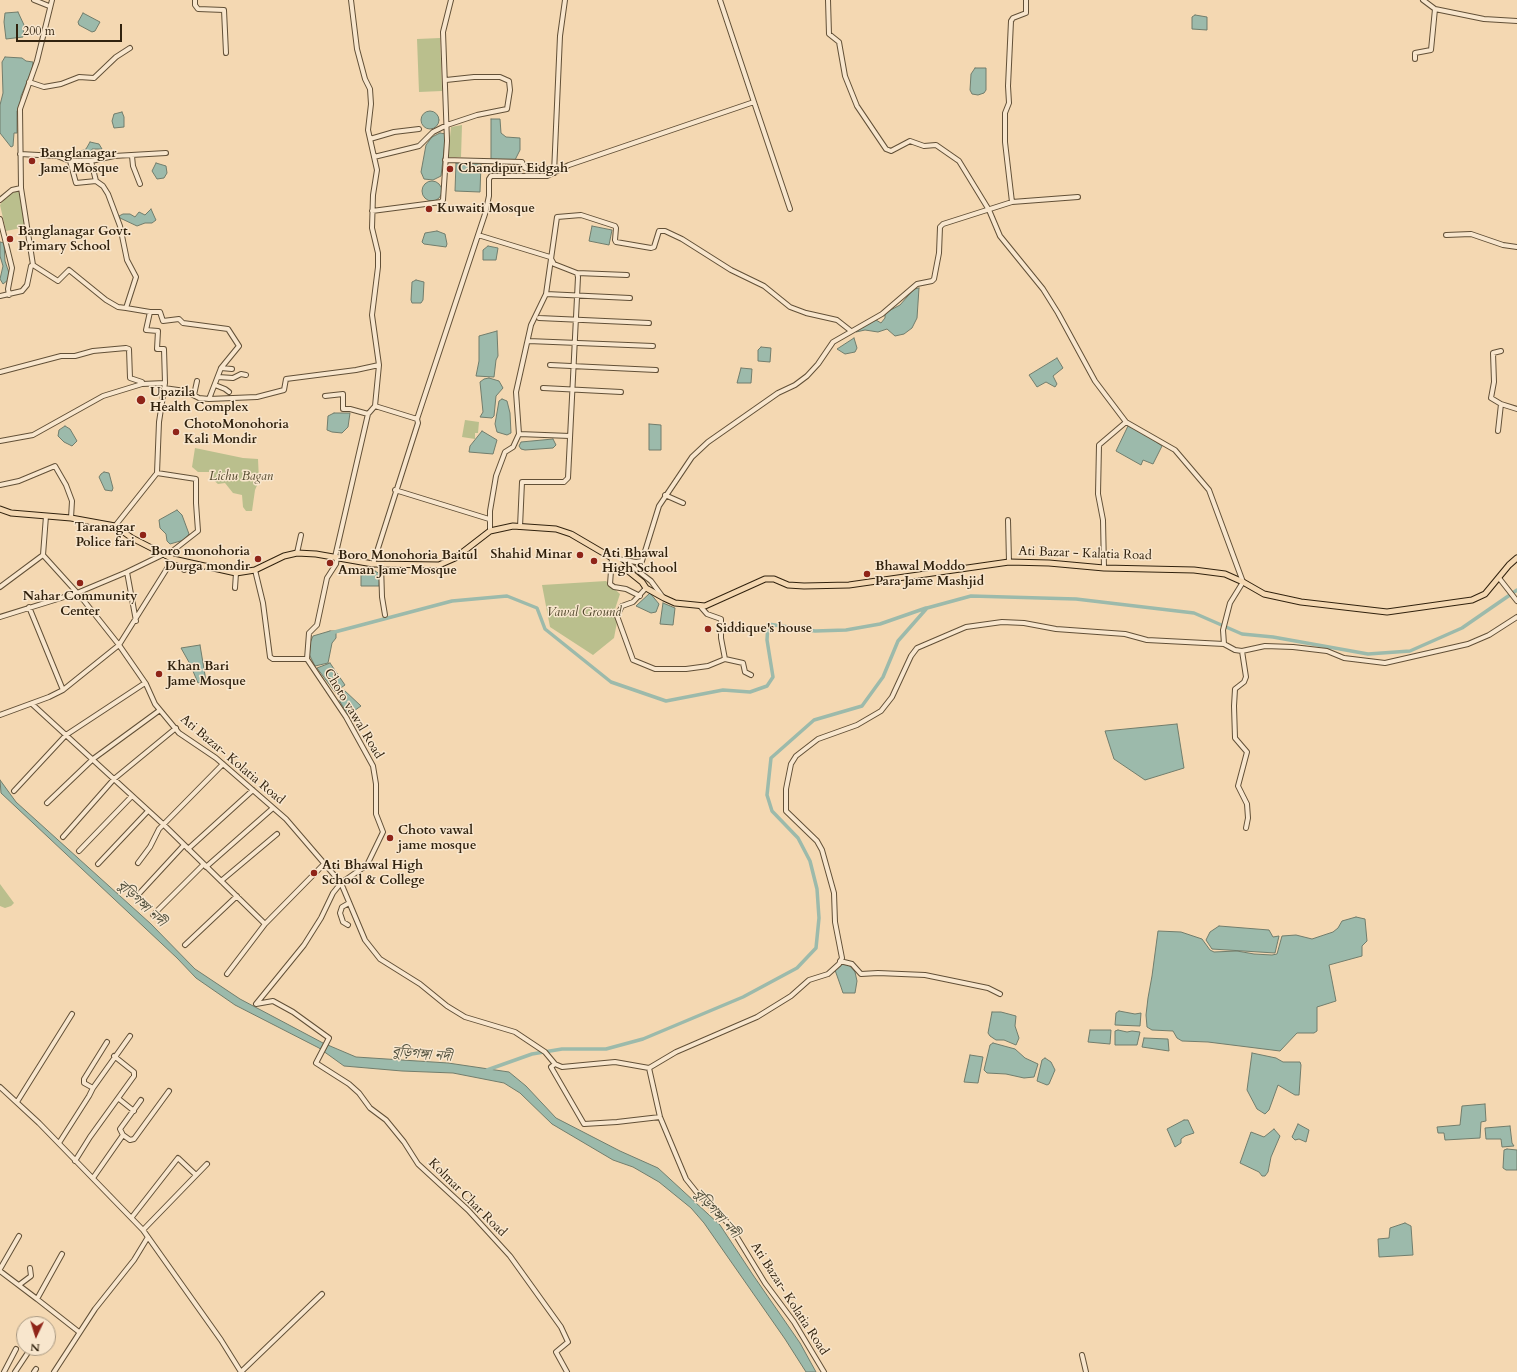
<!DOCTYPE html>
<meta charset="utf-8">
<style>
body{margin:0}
#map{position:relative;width:1517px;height:1372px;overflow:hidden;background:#f4d8b2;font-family:Cardo,serif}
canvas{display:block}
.north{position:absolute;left:16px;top:1316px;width:40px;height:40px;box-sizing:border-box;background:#f8e6cd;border:1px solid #a89881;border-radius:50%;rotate:184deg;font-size:11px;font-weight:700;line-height:16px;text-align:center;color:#31220e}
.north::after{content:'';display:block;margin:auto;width:14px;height:18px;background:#8f2418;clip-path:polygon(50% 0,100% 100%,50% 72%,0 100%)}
.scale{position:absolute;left:16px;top:24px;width:106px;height:18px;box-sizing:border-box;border:2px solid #31220e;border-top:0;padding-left:5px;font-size:12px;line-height:14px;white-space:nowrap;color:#31220e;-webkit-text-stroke:3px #f8e6cd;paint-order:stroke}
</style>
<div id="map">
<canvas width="1517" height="1372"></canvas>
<div class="north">N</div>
<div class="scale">200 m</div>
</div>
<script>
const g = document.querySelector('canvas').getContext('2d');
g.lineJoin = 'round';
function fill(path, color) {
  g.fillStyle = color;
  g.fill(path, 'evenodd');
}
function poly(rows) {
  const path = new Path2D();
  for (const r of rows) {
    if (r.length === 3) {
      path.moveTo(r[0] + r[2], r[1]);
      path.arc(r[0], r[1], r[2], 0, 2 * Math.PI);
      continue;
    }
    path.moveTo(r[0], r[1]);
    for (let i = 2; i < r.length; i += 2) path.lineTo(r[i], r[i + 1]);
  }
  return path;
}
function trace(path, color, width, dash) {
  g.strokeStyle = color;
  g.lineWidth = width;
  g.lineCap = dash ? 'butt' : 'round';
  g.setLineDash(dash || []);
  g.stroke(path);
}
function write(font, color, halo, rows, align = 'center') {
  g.font = font + ' Cardo,"Noto Serif Bengali",serif';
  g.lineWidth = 3;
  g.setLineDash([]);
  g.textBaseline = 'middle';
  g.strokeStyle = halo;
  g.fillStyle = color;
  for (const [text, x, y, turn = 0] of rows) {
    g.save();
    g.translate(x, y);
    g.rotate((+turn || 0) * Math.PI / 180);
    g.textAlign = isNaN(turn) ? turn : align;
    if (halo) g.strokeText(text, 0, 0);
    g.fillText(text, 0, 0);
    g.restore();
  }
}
fill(poly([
 [440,38,442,91,419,92,417,39],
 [462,125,461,157,448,157,451,127],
 [19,191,26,227,6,231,0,205,8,194],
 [465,420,479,422,478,433,475,433,475,439,462,437],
 [195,448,243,458,258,459,259,481,255,490,252,511,246,511,243,507,242,495,233,493,225,483,218,484,211,478,212,472,198,472,192,467],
 [606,581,620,594,615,609,617,622,614,638,593,655,550,627,542,585],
 [0,884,14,903,11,906,5,908,0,906]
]), '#babf8d');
const water = poly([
 [18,12,24,25,23,37,6,39,4,22,5,13,18,12],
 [83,13,100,22,95,31,92,32,79,25,78,22,83,13],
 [1195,15,1207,17,1207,30,1192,29,1192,17,1195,15],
 [5,57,22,58,26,61,33,62,32,70,21,96,20,107,17,111,17,133,14,133,13,146,11,147,0,133,0,105,3,93,2,62,5,57],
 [975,68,986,68,986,90,984,93,978,95,972,94,970,90,971,74,975,68],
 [430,120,9],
 [122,112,124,117,124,127,114,128,112,121,114,114,122,112],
 [491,119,500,119,501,133,506,137,520,138,520,150,515,160,491,160,491,119],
 [440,133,446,134,441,176,433,180,424,179,421,172,426,145,432,137,440,133],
 [90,142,99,144,102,149,92,149,92,160,78,160,77,157,81,151,86,149,90,142],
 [156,163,166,166,167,173,164,178,157,179,152,171,156,163],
 [456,163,481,164,480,192,455,191,456,163],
 [432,191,10],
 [151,209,155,218,156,220,152,223,145,223,137,226,120,218,119,216,123,214,130,214,135,217,139,212,145,215,151,209],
 [592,226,612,230,609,245,589,241,592,226],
 [437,231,445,234,447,244,446,247,424,244,422,242,425,233,437,231],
 [0,242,4,243,5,261,9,273,8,280,3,284,0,279,3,266,0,256,0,242],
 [488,246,498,248,496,260,483,260,483,250,488,246],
 [416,280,424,282,423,300,421,303,412,303,411,300,412,282,416,280],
 [919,288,917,318,912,328,904,334,895,336,887,329,878,332,865,330,856,332,856,329,864,325,876,320,881,323,885,318,885,313,900,305,914,289,919,288],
 [497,331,498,356,496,360,494,377,476,376,479,361,479,336,497,331],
 [854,338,857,348,855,352,845,354,837,349,854,338],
 [761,347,771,348,770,362,758,361,758,350,761,347],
 [1057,358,1063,368,1053,376,1057,384,1055,387,1046,382,1037,387,1029,375,1057,358],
 [741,368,752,369,751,383,737,383,741,368],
 [489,378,499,381,503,388,496,396,494,416,492,418,480,417,483,412,480,382,484,379,489,378],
 [502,399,507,401,510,413,511,433,507,435,497,432,495,424,499,401,502,399],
 [334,413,350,413,348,427,342,433,332,432,327,430,328,416,334,413],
 [649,424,661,425,661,450,649,450,649,424],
 [65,426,70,429,77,441,72,446,64,442,58,436,59,430,65,426],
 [1128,426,1142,432,1162,446,1153,464,1143,460,1141,465,1116,451,1128,426],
 [482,431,497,440,493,454,469,452,470,446,482,431],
 [553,439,556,445,553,448,525,450,521,449,519,446,521,442,553,439],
 [104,472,109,473,113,488,112,491,105,490,99,477,101,474,104,472],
 [177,510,182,515,189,534,184,540,170,544,167,541,166,534,160,528,159,520,177,510],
 [375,571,380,574,379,586,361,586,361,573,375,571],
 [650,593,659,604,656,612,651,613,636,606,650,593],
 [663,603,675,608,673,625,660,624,663,603],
 [330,631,336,631,336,638,332,643,328,663,315,666,308,652,310,643,313,636,330,631],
 [200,645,206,681,198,683,190,664,181,648,200,645],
 [330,663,345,685,335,692,317,668,330,663],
 [344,690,361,706,348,715,339,700,344,690],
 [1177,724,1184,768,1145,780,1114,759,1105,731,1177,724],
 [0,780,16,802,151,924,195,969,240,999,323,1043,356,1057,448,1063,509,1072,526,1086,556,1118,620,1151,658,1168,720,1225,753,1275,800,1343,816,1372,806,1372,785,1339,704,1223,691,1208,659,1182,633,1167,613,1160,552,1124,520,1093,504,1083,453,1073,402,1071,344,1066,319,1048,235,1005,196,978,177,958,1,793,0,780],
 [1356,917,1365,919,1367,941,1362,946,1362,956,1329,965,1336,1001,1317,1007,1317,1031,1314,1033,1297,1033,1280,1051,1208,1042,1182,1041,1177,1038,1173,1031,1152,1030,1147,1027,1146,1015,1148,998,1152,976,1158,931,1181,932,1202,939,1210,950,1214,952,1237,951,1254,954,1272,955,1277,954,1282,936,1296,935,1312,939,1333,932,1338,928,1342,921,1356,917],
 [1219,926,1269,930,1273,937,1279,936,1275,953,1212,949,1206,940,1210,932,1219,926],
 [844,963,850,966,855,972,857,981,855,993,843,993,841,987,835,970,844,963],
 [1119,1011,1135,1014,1141,1013,1140,1026,1115,1025,1116,1013,1119,1011],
 [992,1012,1001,1012,1016,1016,1015,1026,1019,1038,1016,1045,1004,1040,996,1040,990,1036,988,1033,992,1012],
 [1090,1030,1111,1030,1110,1044,1088,1042,1090,1030],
 [1118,1030,1127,1032,1132,1031,1140,1032,1137,1045,1115,1045,1115,1031,1118,1030],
 [1144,1038,1168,1039,1169,1051,1142,1047,1144,1038],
 [993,1043,1015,1049,1025,1058,1038,1064,1034,1077,1024,1078,1006,1074,987,1073,984,1070,990,1045,993,1043],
 [1252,1053,1276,1058,1283,1062,1300,1062,1301,1065,1299,1095,1295,1095,1278,1085,1269,1110,1265,1114,1257,1109,1247,1090,1252,1053],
 [970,1055,983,1057,978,1083,964,1082,970,1055],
 [1045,1058,1051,1062,1055,1070,1049,1084,1047,1085,1037,1081,1042,1060,1045,1058],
 [1485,1104,1486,1121,1481,1122,1480,1138,1445,1140,1444,1133,1438,1133,1437,1127,1460,1125,1462,1106,1485,1104],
 [1184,1120,1188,1120,1194,1133,1185,1136,1181,1139,1181,1143,1175,1147,1167,1129,1184,1120],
 [1298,1124,1309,1130,1306,1142,1299,1139,1295,1140,1292,1137,1298,1124],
 [1510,1126,1512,1143,1514,1146,1502,1147,1501,1139,1486,1139,1485,1128,1510,1126],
 [1274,1129,1280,1136,1271,1157,1268,1172,1265,1176,1262,1176,1259,1172,1240,1163,1251,1132,1264,1137,1274,1129],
 [1507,1149,1517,1150,1517,1170,1506,1170,1503,1168,1504,1150,1507,1149],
 [1405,1223,1411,1226,1413,1255,1379,1257,1378,1239,1389,1238,1390,1228,1405,1223]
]);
fill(water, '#9cbaab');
trace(water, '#717d6c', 1);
trace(poly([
 [331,633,452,601,507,596,537,608,545,629,611,682,666,701,723,690,750,692,767,686,773,677,767,640,768,624,815,631,846,630,880,624,926,608],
 [487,1070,532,1054,562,1049,606,1049,643,1039,743,997,797,968,816,948,819,918,817,889,810,861,798,838,772,811,767,795,771,758,814,720,862,706,883,677,898,641,927,608,971,596,1076,599,1194,613,1242,634,1273,637,1368,654,1410,651,1462,628,1517,590]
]), '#9cbaab', 3.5);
const minor = poly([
 [34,0,49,6],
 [195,0,195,5,198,9,224,10,226,53],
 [1423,0,1435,9,1484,19,1517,21],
 [1415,59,1415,53,1431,50,1435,9],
 [29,82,44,87,61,84,79,77,94,78,116,57,130,48],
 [754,102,790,209],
 [370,139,394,132,419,129],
 [20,154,57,156,70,161,91,161,114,156,166,153],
 [132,156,133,166,140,184],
 [374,157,419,146,433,132,447,125,477,115,507,109,510,90,509,81,500,77,474,77,446,80],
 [445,160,522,162,525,168,554,168],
 [70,161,76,183,96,181,103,186,108,194,120,226,127,260,136,277,126,308,150,312,146,330,158,331,157,349,164,349,165,383,159,422,157,473,115,526],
 [91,161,96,181],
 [554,173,560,36,565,0],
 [0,200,12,190,21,188],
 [1012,202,1005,142,1005,113,1009,103,1008,86,1011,21,1013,18,1026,13,1026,0],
 [372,211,441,202,443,200,447,141,443,32,451,0],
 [0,219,12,268,8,289,9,295],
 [478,235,550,257,554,264,577,273,578,277,568,478,564,482,522,482,520,527],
 [1446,235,1471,234,1503,245,1517,247],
 [33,265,58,281,69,270,106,300,118,307,126,308],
 [577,273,627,275],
 [546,294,630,298],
 [0,296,22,291,27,285,31,266,33,265,21,188,20,109,37,61,52,0],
 [150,312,160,312,163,321,179,319,183,323,228,329,239,346,221,368],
 [539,318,649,323],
 [528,341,653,346],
 [1501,351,1493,353,1494,382,1491,398,1501,404],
 [550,365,656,370],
 [0,372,61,356,75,356,93,351,126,348,129,349,130,378,142,382,142,384],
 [218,377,233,378,241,374,246,375],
 [215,385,225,389,229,392],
 [164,388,185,391,199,398,209,399,257,397,284,390,286,379,356,370,379,365],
 [543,388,621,392],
 [194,395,197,381],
 [325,396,343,394,343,409,350,409,368,414],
 [209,399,221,368,232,369],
 [417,419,485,214,489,196,489,179,491,176,547,176,569,165,754,102,720,0],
 [1498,431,1501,404,1517,409],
 [519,434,570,436],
 [0,441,33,435,103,396,142,384,165,383],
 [157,473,196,479,196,503,198,531,166,556],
 [0,485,19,481,55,466,66,485,72,501,71,518],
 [395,490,489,519],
 [665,495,683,503],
 [46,516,43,555,81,597,119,645,146,684,155,704,179,733,216,758,286,819,341,883,365,940,380,959,420,984,447,1006,465,1017,515,1032,545,1052,555,1064,562,1067,615,1062,649,1068,660,1117,686,1179,698,1194,729,1224,765,1283,794,1322,824,1372],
 [1008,520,1009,562],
 [490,531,490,511,496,476,505,452,513,447,519,434,516,392,531,325,546,294,557,217,581,215,615,226,616,228,615,240,616,242,651,248,654,247,659,231,665,231,682,239,731,270,764,286,790,307,806,313,837,320,851,331],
 [297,553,301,535],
 [335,557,368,414,375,406,379,365,372,315,378,267,378,253,372,228,373,195,377,170,368,130,371,104,370,89,365,79,357,49,351,0],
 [337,557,336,564,327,578,317,625,309,633,307,659,346,717,373,766,376,784,376,814,383,832,367,865,341,883,333,893,321,918,304,945,256,1004,273,1001,293,1012,329,1038,316,1063,349,1084,359,1093,370,1108,386,1120,404,1142,418,1164,468,1210,510,1256,561,1327,568,1342,556,1352,567,1372],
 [625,561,651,581,662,596],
 [373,564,418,423,417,419,375,406],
 [381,564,382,597,385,615],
 [1104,568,1103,520,1098,494,1099,445,1126,422],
 [184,570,185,563],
 [255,570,263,603,270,657,273,659,307,659],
 [1499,578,1517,601],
 [0,587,43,555],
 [235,588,236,573],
 [646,588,633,602,622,606,617,616,633,660,655,669,686,669,708,666,725,659,721,638,721,619,707,614,700,606],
 [640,596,626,589,614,587,610,584,612,558,636,562,642,561,659,506,692,457,708,442,778,393,795,385,807,376,818,364,833,342,882,314,917,284,932,281,934,279,939,253,940,227,943,224,1012,202,1078,197],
 [29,607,63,690],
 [0,617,77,593,127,572],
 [136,621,127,572,162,555],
 [1224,644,1235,650,1242,651,1265,646,1293,647,1327,651,1344,658,1385,663,1468,644,1489,635,1517,617],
 [1242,651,1246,677,1244,682,1235,689,1234,706,1235,738,1247,752,1238,786,1247,804,1248,818,1246,828],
 [725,659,743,663,745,672,751,675],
 [32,704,164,825,265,924],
 [0,715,49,697,63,690,119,645,173,559],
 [14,791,66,735,145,683],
 [47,803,93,759,160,710],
 [63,837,114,779,176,728],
 [188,849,253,790],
 [79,851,132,796],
 [138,863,150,847,159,829,223,764],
 [98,864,148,811],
 [206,867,273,808],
 [221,881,277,834],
 [136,897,184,845],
 [153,915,204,864],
 [348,925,343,922,340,913,342,907,349,903],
 [185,945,237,896],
 [840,961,852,964,861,974,878,973,925,975,988,988,1000,994],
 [227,974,265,924,324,864],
 [555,1064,551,1067,584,1124,617,1122,660,1117],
 [649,1068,676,1052,757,1017,791,996,809,980,828,974,839,964,842,958,835,922,834,893,822,850,817,841,786,811,786,789,791,764,796,756,818,739,857,725,881,711,892,697,911,656,917,648,966,627,1002,622,1024,623,1056,629,1125,634,1147,640,1224,644,1223,630,1230,603,1243,582,1209,490,1175,450,1126,422,1095,381,1058,313,1043,289,1000,236,989,210,959,161,936,145,924,146,910,141,891,151,886,149,857,106,845,76,839,42,829,34,828,0],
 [0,1087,39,1123,143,1230,221,1340,241,1372],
 [93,1088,130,1036],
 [119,1099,134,1111],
 [17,1102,72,1014],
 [123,1135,120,1129,141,1100],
 [59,1143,89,1096,93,1088,84,1083,84,1079,107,1042],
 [75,1161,90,1137,134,1076,134,1072,114,1056],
 [93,1178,123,1135,130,1140,134,1139,169,1091],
 [132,1217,178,1158,196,1175],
 [143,1230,207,1164],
 [62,1254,37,1299,79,1332],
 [0,1269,19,1236],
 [0,1271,37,1299],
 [19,1285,31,1276,30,1268],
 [1082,1355,1086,1372],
 [4,1372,16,1349],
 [15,1372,31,1348],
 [34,1372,36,1369],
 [54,1372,95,1309,134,1260,148,1237],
 [241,1372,322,1294]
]);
const major = poly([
 [0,509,11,513,71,518,115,526,132,538,173,559,236,573,255,570,284,556,297,553,316,554,373,564,439,565,455,558,490,531,513,526,556,529,571,534,612,558,642,582,646,588,664,598,675,603,705,606,765,579,774,579,788,585,804,586,849,585,1009,562,1049,563,1104,568,1194,570,1225,574,1243,582,1264,594,1301,602,1387,612,1472,600,1485,594,1509,565,1517,558]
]);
trace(minor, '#625037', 6);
trace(major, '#31220e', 7);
trace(minor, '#f8e6cd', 4);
trace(major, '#f4d8b2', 5);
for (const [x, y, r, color] of [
 [32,161,4,"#8f2418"],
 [450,169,4,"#8f2418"],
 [429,209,4,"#8f2418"],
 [10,239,4,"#8f2418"],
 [141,400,5,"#8f2418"],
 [176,432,4,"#8f2418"],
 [143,535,4,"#8f2418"],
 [580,555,4,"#8f2418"],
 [258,559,4,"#8f2418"],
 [594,561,4,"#8f2418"],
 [330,563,4,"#8f2418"],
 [867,574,4,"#8f2418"],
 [80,583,4,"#8f2418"],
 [708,629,4,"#8f2418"],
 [159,674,4,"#8f2418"],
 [390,838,4,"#8f2418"],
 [314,873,4,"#8f2418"]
]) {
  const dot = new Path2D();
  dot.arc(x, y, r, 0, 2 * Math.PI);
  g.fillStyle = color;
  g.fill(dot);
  trace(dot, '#f8e6cd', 1.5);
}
write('bold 13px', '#31220e', '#f8e6cd', [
 ["Banglanagar",40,154],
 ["Jame Mosque",40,169],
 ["Chandipur Eidgah",458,169],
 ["Kuwaiti Mosque",437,209],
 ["Banglanagar Govt.",18,232],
 ["Primary School",18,247],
 ["Upazila",150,393],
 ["Health Complex",150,408],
 ["ChotoMonohoria",184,425],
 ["Kali Mondir",184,440],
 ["Taranagar",135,528,"right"],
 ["Police fari",135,543,"right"],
 ["Boro monohoria",250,552,"right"],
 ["Durga mondir",250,567,"right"],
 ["Ati Bhawal",602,554],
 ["High School",602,569],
 ["Shahid Minar",572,555,"right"],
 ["Boro Monohoria Baitul",338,556],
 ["Aman Jame Mosque",338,571],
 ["Bhawal Moddo",875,567],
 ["Para Jame Mashjid",875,582],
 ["Nahar Community",80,597,"center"],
 ["Center",80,612,"center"],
 ["Siddique's house",716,629],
 ["Khan Bari",167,667],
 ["Jame Mosque",167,682],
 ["Choto vawal",398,831],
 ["jame mosque",398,846],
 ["Ati Bhawal High",322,866],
 ["School & College",322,881]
], 'left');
write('italic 13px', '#53492e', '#f8e6cd', [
 ["Lichu Bagan",241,477],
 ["Vawal Ground",584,613]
]);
write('13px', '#31220e', '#f8e6cd', [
 ["Ati Bazar - Kalatia Road",1085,554,2],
 ["Choto vawal Road",353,714,59],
 ["Ati Bazar- Kolatia Road",232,760,40],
 ["Kolmar Char Road",467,1198,45],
 ["Ati Bazar- Kolatia Road",789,1299,57]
]);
write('italic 14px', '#51503d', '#f8e6cd', [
 ["বুড়িগঙ্গা নদী",141,904,43],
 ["বুড়িগঙ্গা নদী",422,1055,5],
 ["বুড়িগঙ্গা নদী",716,1214,48]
]);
</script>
